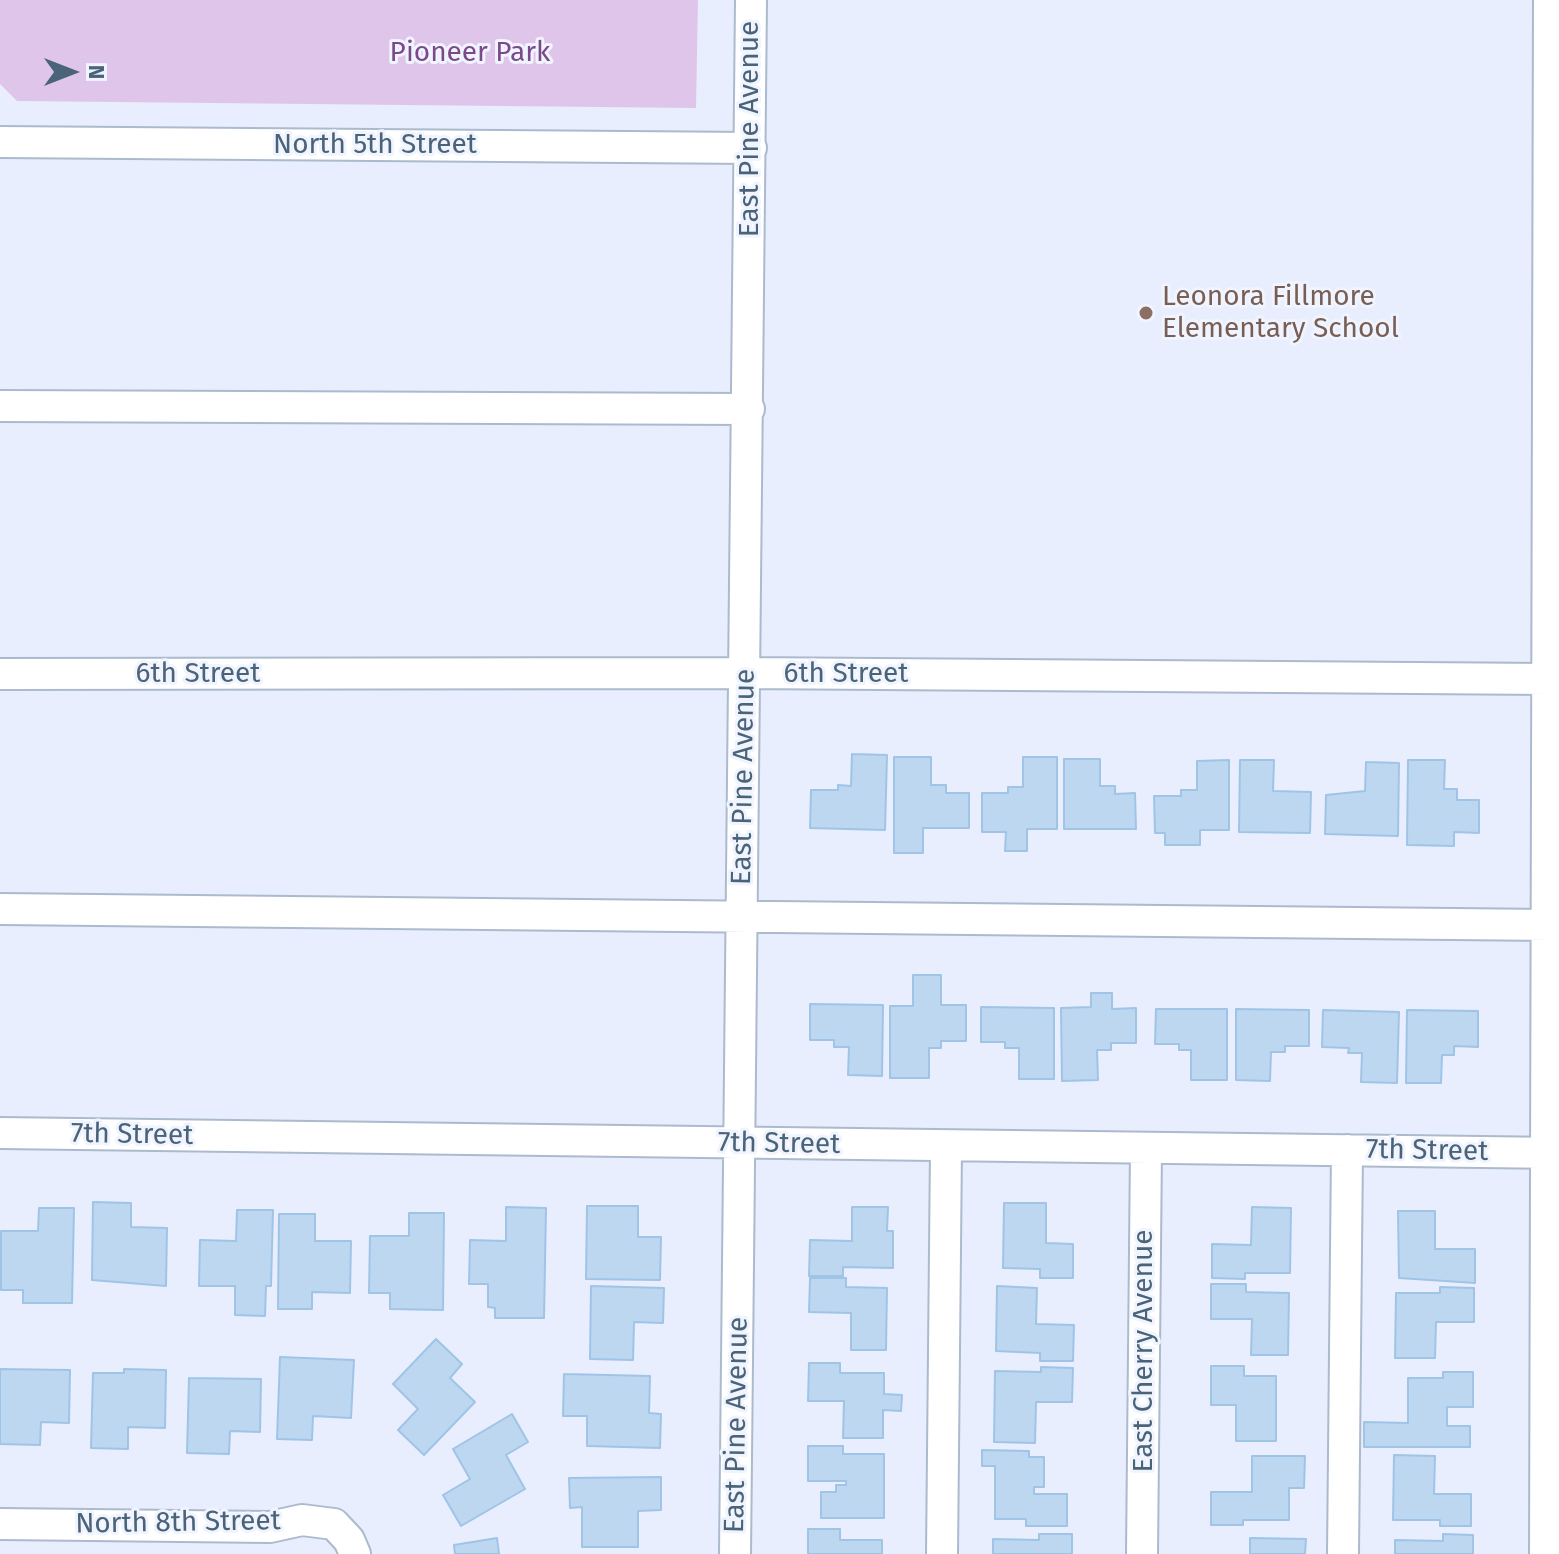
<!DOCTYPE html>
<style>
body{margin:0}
#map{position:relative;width:1559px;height:1554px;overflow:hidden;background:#e8eefd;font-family:"Fira Sans",sans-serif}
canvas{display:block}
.north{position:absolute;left:32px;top:32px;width:80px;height:80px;-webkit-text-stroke:6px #eff4ff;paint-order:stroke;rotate:90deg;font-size:22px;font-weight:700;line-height:32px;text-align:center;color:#4b6378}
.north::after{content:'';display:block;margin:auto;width:28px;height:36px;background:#4b6378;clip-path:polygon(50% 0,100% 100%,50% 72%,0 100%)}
</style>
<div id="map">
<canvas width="1559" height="1554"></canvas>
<div class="north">N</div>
</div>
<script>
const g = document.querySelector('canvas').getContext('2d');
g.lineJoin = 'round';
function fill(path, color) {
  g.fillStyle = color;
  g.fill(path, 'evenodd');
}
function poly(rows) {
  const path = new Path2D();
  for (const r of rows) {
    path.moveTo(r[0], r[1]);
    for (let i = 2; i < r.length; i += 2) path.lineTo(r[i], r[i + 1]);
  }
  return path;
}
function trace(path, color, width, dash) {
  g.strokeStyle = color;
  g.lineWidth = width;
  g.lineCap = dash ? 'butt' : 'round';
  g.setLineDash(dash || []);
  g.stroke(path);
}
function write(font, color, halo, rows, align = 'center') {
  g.font = font + ' "Fira Sans",sans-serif';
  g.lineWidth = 6;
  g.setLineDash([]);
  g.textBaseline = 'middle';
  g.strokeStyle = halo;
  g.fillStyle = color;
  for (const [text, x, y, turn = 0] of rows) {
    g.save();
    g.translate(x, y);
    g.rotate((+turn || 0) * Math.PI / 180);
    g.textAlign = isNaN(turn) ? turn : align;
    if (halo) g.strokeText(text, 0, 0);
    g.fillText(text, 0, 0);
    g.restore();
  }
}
fill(poly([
 [0,0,698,0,696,108,17,101,0,84]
]), '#e0c5eb');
const building = poly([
 [852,754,887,755,885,830,810,828,811,790,838,790,838,785,851,786,852,754],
 [894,757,931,757,931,785,946,785,946,793,969,793,969,828,923,828,923,853,894,853,894,757],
 [1023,757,1057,757,1057,829,1027,829,1027,851,1005,851,1006,832,982,832,982,793,1008,793,1008,787,1023,787,1023,757],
 [1064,759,1100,759,1100,786,1115,786,1115,794,1135,793,1136,829,1064,829,1064,759],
 [1229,760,1229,830,1200,830,1200,845,1165,845,1165,833,1155,833,1154,796,1181,796,1181,790,1197,790,1197,761,1229,760],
 [1240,760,1274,760,1273,791,1311,792,1310,833,1239,832,1240,760],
 [1408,760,1445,760,1444,789,1457,789,1457,800,1479,800,1479,833,1454,832,1454,846,1407,845,1408,760],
 [1366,762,1399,763,1398,836,1325,834,1326,795,1365,791,1366,762],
 [913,975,941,975,941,1005,966,1005,966,1041,941,1041,941,1048,929,1048,929,1078,890,1078,890,1006,913,1006,913,975],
 [1091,993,1112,993,1112,1009,1136,1008,1136,1043,1111,1043,1111,1050,1097,1050,1098,1080,1062,1081,1061,1008,1091,1007,1091,993],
 [810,1004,883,1005,882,1076,848,1075,849,1047,834,1047,834,1040,810,1040,810,1004],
 [981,1007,1054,1008,1054,1079,1019,1079,1019,1048,1005,1048,1005,1042,981,1042,981,1007],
 [1156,1009,1227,1009,1227,1080,1191,1080,1191,1050,1179,1050,1179,1044,1155,1044,1156,1009],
 [1236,1009,1309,1010,1309,1046,1285,1046,1285,1052,1271,1052,1270,1081,1236,1080,1236,1009],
 [1323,1010,1399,1012,1397,1083,1361,1082,1362,1053,1348,1053,1349,1048,1322,1047,1323,1010],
 [1407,1010,1478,1011,1478,1047,1454,1046,1454,1055,1442,1055,1441,1083,1406,1083,1407,1010],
 [93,1202,131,1203,131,1227,167,1228,166,1286,92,1280,93,1202],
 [1004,1203,1046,1203,1046,1243,1073,1244,1073,1278,1040,1278,1040,1269,1003,1268,1004,1203],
 [587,1206,638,1206,638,1237,661,1237,660,1280,586,1279,587,1206],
 [506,1207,546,1208,544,1318,495,1318,495,1308,488,1307,488,1284,469,1284,470,1240,506,1241,506,1207],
 [852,1207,888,1207,887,1231,893,1231,893,1268,843,1267,843,1276,809,1276,810,1240,852,1241,852,1207],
 [1252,1207,1291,1208,1290,1273,1245,1273,1245,1279,1212,1278,1212,1244,1251,1245,1252,1207],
 [39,1208,74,1208,72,1303,23,1303,23,1290,1,1290,1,1231,38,1231,39,1208],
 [237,1210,273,1210,271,1286,266,1286,265,1316,235,1315,235,1286,199,1286,200,1240,236,1241,237,1210],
 [1398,1211,1435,1211,1435,1249,1475,1249,1475,1283,1399,1278,1398,1211],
 [409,1213,444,1213,443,1310,390,1309,390,1293,369,1293,370,1236,409,1236,409,1213],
 [279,1214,315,1214,315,1241,351,1241,350,1293,312,1292,312,1309,278,1309,279,1214],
 [810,1278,846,1278,846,1287,887,1288,886,1350,851,1350,851,1313,809,1312,810,1278],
 [1211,1284,1246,1284,1246,1292,1289,1293,1288,1355,1251,1355,1252,1319,1211,1319,1211,1284],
 [591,1286,664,1288,663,1323,634,1322,633,1360,590,1359,591,1286],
 [997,1286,1037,1288,1036,1324,1074,1325,1073,1361,1040,1361,1040,1353,996,1351,997,1286],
 [1440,1287,1474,1288,1474,1322,1436,1322,1435,1358,1395,1358,1396,1293,1440,1293,1440,1287],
 [436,1339,462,1364,450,1378,475,1402,424,1455,398,1430,418,1409,393,1384,436,1339],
 [280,1357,354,1360,351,1418,313,1416,312,1440,277,1439,280,1357],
 [809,1363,840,1363,840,1373,884,1373,884,1394,902,1395,901,1411,883,1410,883,1438,843,1438,844,1401,808,1401,809,1363],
 [1211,1366,1244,1366,1244,1376,1276,1376,1276,1441,1236,1441,1236,1405,1211,1405,1211,1366],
 [1041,1367,1073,1368,1072,1402,1036,1402,1035,1443,994,1442,995,1371,1041,1372,1041,1367],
 [0,1369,70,1370,69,1423,41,1422,40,1445,0,1444,0,1369],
 [124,1369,166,1370,165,1428,128,1427,128,1449,91,1448,93,1373,124,1373,124,1369],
 [1443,1372,1473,1372,1473,1407,1447,1407,1447,1426,1470,1426,1470,1447,1364,1447,1364,1422,1408,1423,1408,1378,1443,1378,1443,1372],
 [564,1374,650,1376,649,1413,661,1414,660,1448,587,1446,587,1416,563,1416,564,1374],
 [189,1378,261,1379,260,1432,230,1431,229,1454,187,1453,189,1378],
 [512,1414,528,1442,506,1455,525,1489,461,1526,443,1495,470,1479,453,1449,512,1414],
 [808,1446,843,1446,843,1454,884,1454,884,1518,821,1518,821,1492,836,1492,836,1485,846,1485,846,1481,808,1481,808,1446],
 [982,1450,1029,1451,1029,1457,1044,1457,1044,1487,1034,1487,1034,1494,1067,1494,1067,1526,1026,1526,1026,1519,995,1519,995,1466,982,1466,982,1450],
 [1394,1455,1435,1456,1434,1494,1471,1494,1471,1526,1440,1526,1440,1520,1393,1520,1394,1455],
 [1252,1456,1305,1456,1304,1488,1289,1488,1289,1520,1243,1520,1243,1525,1211,1525,1211,1492,1252,1492,1252,1456],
 [661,1477,661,1510,638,1511,638,1547,582,1547,582,1507,570,1508,569,1478,661,1477],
 [808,1529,840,1529,840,1540,882,1540,882,1554,808,1554,808,1529],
 [1039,1534,1072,1534,1072,1554,993,1554,993,1539,1039,1540,1039,1534],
 [1443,1534,1473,1535,1473,1554,1395,1554,1395,1540,1443,1541,1443,1534],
 [497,1538,499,1554,455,1554,454,1545,497,1538],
 [1250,1538,1306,1539,1305,1554,1250,1554,1250,1538]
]);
fill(building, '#bdd7f1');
trace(building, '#9fc4e6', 2);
const minor = poly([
 [0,142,751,148],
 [0,406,749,409],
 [0,674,745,673,1548,679],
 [0,909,1549,925],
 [0,1133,1559,1153],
 [0,1524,270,1527,302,1520,334,1524,349,1540,355,1554],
 [735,1554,751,0],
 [942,1554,946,1148],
 [1142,1554,1146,1149],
 [1343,1554,1347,1150],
 [1545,1554,1549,0]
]);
trace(minor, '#abbacd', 34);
trace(minor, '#fff', 30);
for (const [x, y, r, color] of [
 [1146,313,8,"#8d6e63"]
]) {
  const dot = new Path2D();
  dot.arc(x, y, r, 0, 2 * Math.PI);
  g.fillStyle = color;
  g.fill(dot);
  trace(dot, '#eff4ff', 3);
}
write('28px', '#7d488a', '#eff4ff', [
 ["Pioneer Park",470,53]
]);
write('28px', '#4b6378', '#eff4ff', [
 ["East Pine Avenue",750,129,-90],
 ["North 5th Street",375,145],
 ["6th Street",198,674],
 ["6th Street",846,674],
 ["East Pine Avenue",744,777,-89],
 ["7th Street",132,1135,1],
 ["7th Street",779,1144,1],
 ["7th Street",1427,1151,1],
 ["East Cherry Avenue",1144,1351,-90],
 ["East Pine Avenue",737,1425,-89],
 ["North 8th Street",178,1523,-1]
]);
write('28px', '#785e54', '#eff4ff', [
 ["Leonora Fillmore",1162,297],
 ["Elementary School",1162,329]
], 'left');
</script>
